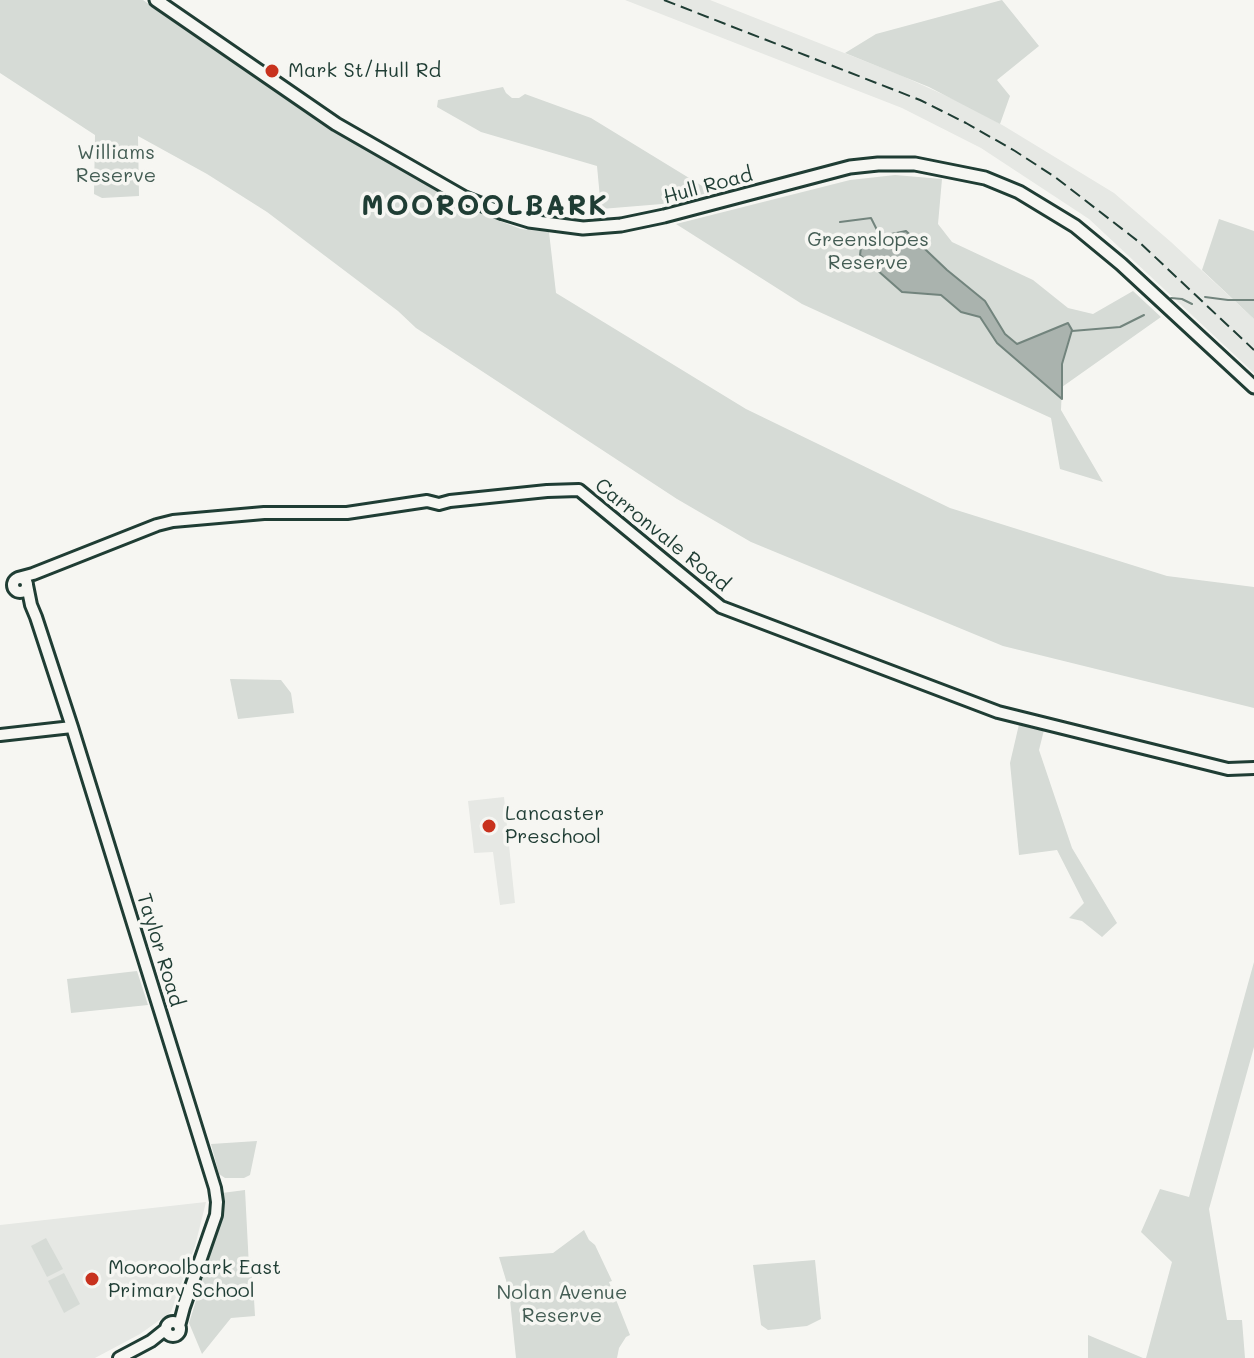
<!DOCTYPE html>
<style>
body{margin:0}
canvas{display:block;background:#f6f6f2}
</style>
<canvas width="1254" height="1358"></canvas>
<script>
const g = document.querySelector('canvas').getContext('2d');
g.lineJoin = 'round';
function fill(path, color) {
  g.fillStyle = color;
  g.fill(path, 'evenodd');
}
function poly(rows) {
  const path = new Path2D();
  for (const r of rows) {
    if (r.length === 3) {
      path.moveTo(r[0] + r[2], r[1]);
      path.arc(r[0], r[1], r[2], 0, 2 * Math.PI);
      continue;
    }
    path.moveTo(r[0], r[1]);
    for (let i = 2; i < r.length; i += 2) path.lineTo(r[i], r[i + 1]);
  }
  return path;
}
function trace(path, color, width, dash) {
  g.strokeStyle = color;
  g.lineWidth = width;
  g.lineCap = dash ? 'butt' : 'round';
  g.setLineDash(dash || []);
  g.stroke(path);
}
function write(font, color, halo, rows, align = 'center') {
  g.font = font + ' Mali,sans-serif';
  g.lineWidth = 7;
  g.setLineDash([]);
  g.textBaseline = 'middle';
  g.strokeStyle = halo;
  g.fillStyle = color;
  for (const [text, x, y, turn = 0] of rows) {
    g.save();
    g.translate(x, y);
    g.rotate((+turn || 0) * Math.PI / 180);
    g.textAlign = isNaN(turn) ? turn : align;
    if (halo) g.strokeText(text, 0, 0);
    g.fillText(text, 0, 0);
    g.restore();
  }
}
fill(poly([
 [625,0,710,0,900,75,962,103,1004,126,1114,193,1171,242,1254,319,1254,373,1089,219,981,148,902,108],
 [504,797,515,903,500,905,493,852,474,853,468,801],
 [206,1202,195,1246,171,1312,140,1334,95,1358,0,1358,0,1225]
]), '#e6e8e4');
fill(poly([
 [0,0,143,0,310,114,424,183,484,215,521,229,549,232,556,293,746,409,950,508,1167,576,1254,587,1254,708,1003,646,751,542,677,499,416,328,398,311,267,212,207,174,138,136,139,196,102,198,94,194,95,135,0,73],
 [1002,0,1039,46,997,80,1010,96,1000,124,929,87,845,53,876,34],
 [503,87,506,93,512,98,519,98,525,94,591,118,712,192,662,204,601,209,597,166,481,132,437,107,438,100],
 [895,175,942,179,938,224,952,242,1033,280,1068,308,1093,314,1133,291,1161,317,1062,387,1061,410,1103,482,1060,469,1051,418,802,304,676,224,850,180],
 [1219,219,1254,231,1254,319,1202,270],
 [230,679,281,680,291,693,294,713,238,719],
 [1020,720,1045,726,1039,750,1072,848,1117,923,1102,937,1082,921,1069,918,1084,903,1057,850,1019,855,1010,763],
 [1254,962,1254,1047,1209,1209,1227,1320,1242,1320,1245,1358,1146,1358,1172,1262,1141,1232,1160,1189,1189,1197],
 [137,971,148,1005,71,1013,67,979],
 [257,1141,250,1175,244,1178,225,1178,219,1174,211,1144],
 [245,1190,249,1267,253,1282,255,1316,231,1318,202,1354,189,1323,217,1233,223,1206,222,1193],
 [584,1230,589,1240,595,1245,612,1281,609,1282,630,1335,626,1337,619,1348,617,1358,516,1358,509,1290,499,1257,553,1253],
 [46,1238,63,1269,47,1277,31,1246],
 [815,1260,821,1319,807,1326,768,1330,761,1325,753,1265],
 [64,1273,80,1304,64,1313,48,1281],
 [1088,1335,1143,1358,1088,1358]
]), '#d6dbd6');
const water = poly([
 [906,231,947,270,985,301,1005,334,1017,344,1068,323,1072,330,1062,364,1062,399,997,343,980,317,961,312,941,295,902,292,860,255,862,240,906,231]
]);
fill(water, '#aab3ae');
trace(water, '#72847d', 2);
trace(poly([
 [840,222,871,218,880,236],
 [1205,297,1228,300,1254,300],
 [1171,298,1182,299,1192,304],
 [1072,331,1120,327,1144,315]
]), '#72847d', 2);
const secondary = poly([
 [20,585,7],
 [18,578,33,574,157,525,173,521,264,513,347,513,427,501,439,504,450,501,547,491,579,490,721,607,998,712,1228,769,1254,768],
 [27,585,31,605,36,617,72,727,215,1188,217,1202,216,1215,184,1307,179,1326],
 [0,735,72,727],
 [173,1329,7],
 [119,1358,151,1341,166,1329]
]);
const primary = poly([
 [156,0,336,124,465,198,503,213,529,221,583,228,621,225,664,216,850,167,878,164,915,164,985,178,1019,192,1075,226,1121,264,1254,387]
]);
trace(secondary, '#1f3d34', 16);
trace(primary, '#1f3d34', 17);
trace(secondary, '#f6f6f2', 10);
trace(primary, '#f6f6f2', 11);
trace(poly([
 [664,0,920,100,966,123,1015,151,1055,177,1139,242,1254,350]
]), '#1f3d34', 2, [12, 6]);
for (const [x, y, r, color] of [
 [272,71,8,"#c8321e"],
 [489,826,8,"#c8321e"],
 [92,1279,8,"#c8321e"]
]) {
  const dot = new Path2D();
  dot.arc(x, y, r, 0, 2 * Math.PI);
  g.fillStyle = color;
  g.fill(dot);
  trace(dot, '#f6f6f2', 3);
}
write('20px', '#1f3d34', '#f6f6f2', [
 ["Mark St/Hull Rd",288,71],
 ["Lancaster",505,814],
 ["Preschool",505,837],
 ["Mooroolbark East",108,1268],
 ["Primary School",108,1291]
], 'left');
write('20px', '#445d54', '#f6f6f2', [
 ["Williams",116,153],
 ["Reserve",116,176],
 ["Greenslopes",868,240],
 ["Reserve",868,263],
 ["Nolan Avenue",562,1293],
 ["Reserve",562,1316]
]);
write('20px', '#1f3d34', '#f6f6f2', [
 ["Hull Road",708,186,-15],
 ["Carronvale Road",662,535,39],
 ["Taylor Road",160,950,73]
]);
g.letterSpacing = '2px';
write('bold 28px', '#1f3d34', '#f6f6f2', [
 ["MOOROOLBARK",485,206]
]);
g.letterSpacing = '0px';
</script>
